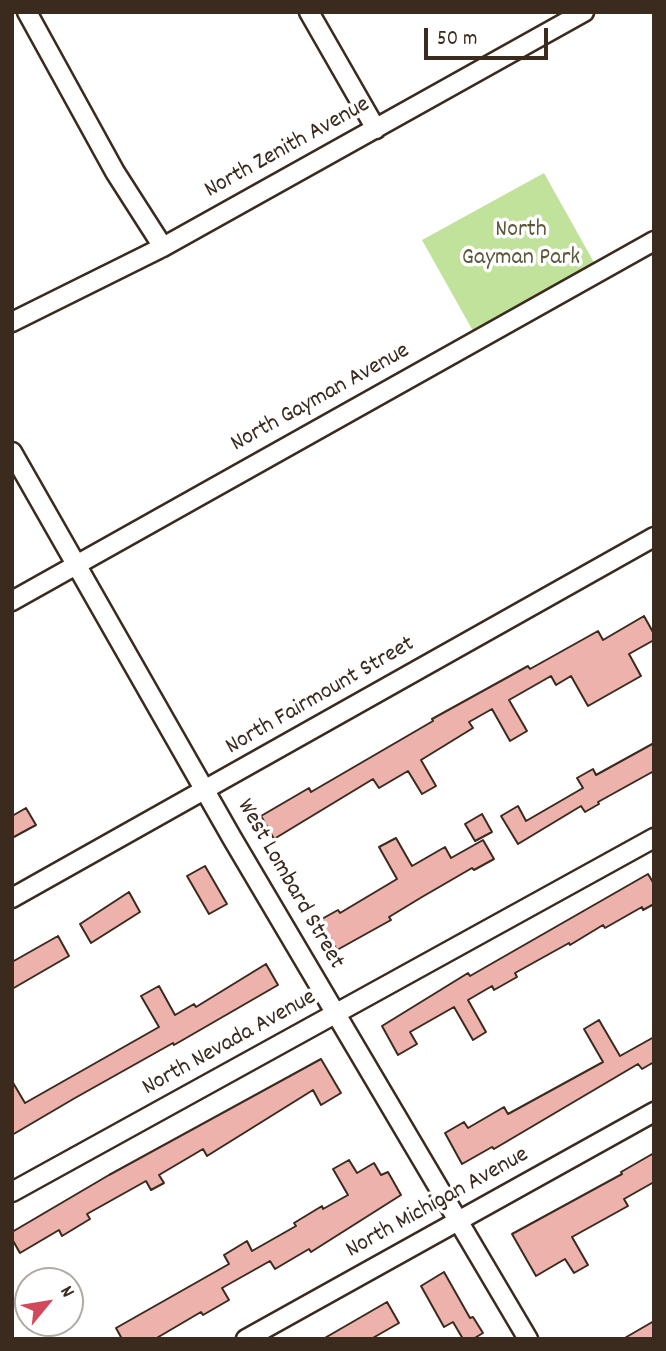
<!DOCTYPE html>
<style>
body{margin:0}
#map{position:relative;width:666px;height:1351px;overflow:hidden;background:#fff;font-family:Dekko,sans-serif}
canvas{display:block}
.frame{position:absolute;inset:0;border:14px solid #3b2a1e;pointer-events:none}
.north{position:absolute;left:14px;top:1267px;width:70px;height:70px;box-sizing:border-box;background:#fff;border:2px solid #b1aaa5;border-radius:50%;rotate:60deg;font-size:19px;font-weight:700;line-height:28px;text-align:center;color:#3b2a1e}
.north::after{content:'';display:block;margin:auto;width:24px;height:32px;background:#d1495b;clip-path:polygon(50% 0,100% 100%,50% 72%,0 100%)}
.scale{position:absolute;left:424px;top:28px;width:124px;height:32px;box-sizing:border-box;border:4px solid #3b2a1e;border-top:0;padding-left:9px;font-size:21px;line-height:24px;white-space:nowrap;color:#3b2a1e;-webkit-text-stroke:5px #fff;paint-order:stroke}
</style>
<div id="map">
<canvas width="666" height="1351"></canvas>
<div class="frame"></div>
<div class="north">N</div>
<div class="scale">50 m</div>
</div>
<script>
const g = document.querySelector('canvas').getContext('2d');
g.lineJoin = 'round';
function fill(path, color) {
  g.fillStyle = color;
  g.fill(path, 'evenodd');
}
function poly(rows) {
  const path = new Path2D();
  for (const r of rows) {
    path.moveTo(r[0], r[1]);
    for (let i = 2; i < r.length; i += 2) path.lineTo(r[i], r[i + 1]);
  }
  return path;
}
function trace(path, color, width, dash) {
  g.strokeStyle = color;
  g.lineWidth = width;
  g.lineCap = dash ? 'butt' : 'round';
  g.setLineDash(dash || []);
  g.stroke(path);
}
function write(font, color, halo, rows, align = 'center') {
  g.font = font + ' Dekko,sans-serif';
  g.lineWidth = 7;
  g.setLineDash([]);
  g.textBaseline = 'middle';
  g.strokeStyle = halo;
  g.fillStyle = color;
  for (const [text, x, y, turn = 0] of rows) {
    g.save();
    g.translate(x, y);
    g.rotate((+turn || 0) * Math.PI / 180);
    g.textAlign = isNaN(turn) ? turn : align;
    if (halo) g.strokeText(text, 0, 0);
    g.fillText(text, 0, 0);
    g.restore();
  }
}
fill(poly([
 [544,173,596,266,473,331,422,240]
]), '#c1e29b');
const building = poly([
 [644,616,654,634,654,640,629,654,641,676,588,706,571,676,556,685,551,676,509,700,527,731,510,741,492,709,469,722,473,728,421,760,436,786,422,794,408,771,379,788,373,779,274,839,261,816,309,788,311,792,433,721,432,719,528,666,530,669,598,631,603,640,644,616],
 [654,743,654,771,598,802,599,804,585,812,581,806,518,844,501,816,518,806,526,821,583,788,577,778,593,769,596,775,654,743],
 [26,808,36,825,12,838,12,816,26,808],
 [482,814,492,832,475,841,465,824,482,814],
 [396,838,412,866,445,847,451,858,483,840,494,859,474,870,472,868,422,897,389,917,391,920,337,950,320,920,338,910,340,913,397,879,379,847,396,838],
 [205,866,227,904,209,914,187,876,205,866],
 [648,874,654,884,654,904,643,910,642,907,605,928,603,925,570,945,569,943,515,973,517,977,494,990,492,986,468,1000,486,1032,473,1040,454,1007,410,1032,417,1044,398,1055,382,1026,468,973,470,976,648,874],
 [129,892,140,912,91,943,80,924,129,892],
 [58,936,69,956,12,989,12,962,58,936],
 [266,964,278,985,174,1045,173,1043,75,1098,12,1135,12,1081,25,1103,159,1027,141,996,159,986,175,1015,194,1004,196,1007,266,964],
 [599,1020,620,1056,654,1037,654,1062,642,1069,638,1064,494,1149,492,1147,462,1164,445,1133,464,1122,468,1128,504,1107,508,1114,603,1062,584,1029,599,1020],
 [321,1059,341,1093,321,1105,313,1090,207,1156,203,1149,159,1175,164,1183,151,1190,146,1181,87,1214,90,1219,62,1236,59,1230,20,1253,12,1239,12,1232,109,1175,321,1059],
 [654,1153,654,1182,624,1199,628,1206,572,1237,588,1265,574,1273,565,1259,536,1276,512,1234,622,1174,621,1172,654,1153],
 [349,1160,357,1173,374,1163,381,1175,388,1172,401,1195,311,1252,309,1249,275,1269,270,1261,222,1288,229,1300,203,1315,201,1312,155,1339,122,1339,116,1328,229,1264,224,1255,247,1241,252,1251,296,1226,294,1223,322,1206,323,1209,348,1195,333,1169,349,1160],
 [444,1272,470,1318,473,1317,483,1333,473,1339,463,1339,453,1322,444,1327,421,1286,444,1272],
 [387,1302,399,1323,371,1339,323,1339,387,1302],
 [654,1321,654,1339,623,1339,654,1321]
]);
fill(building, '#edb2ac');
trace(building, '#3b2a1e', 2);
const minor = poly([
 [27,12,115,172,163,247],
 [309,12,376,129],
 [12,322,163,247,584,12],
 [12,452,232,838,528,1339],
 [12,601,654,241],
 [12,898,654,537],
 [12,1192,654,838],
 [246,1339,654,1112]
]);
trace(minor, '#3b2a1e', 23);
trace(minor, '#fff', 18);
write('24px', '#3b2a1e', '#fff', [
 ["North Zenith Avenue",288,149,-29],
 ["North Gayman Avenue",321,399,-29],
 ["North Fairmount Street",321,697,-30],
 ["West Lombard Street",289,885,60],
 ["North Nevada Avenue",230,1044,-29],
 ["North Michigan Avenue",438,1204,-29]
]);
write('24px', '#5c583d', '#fff', [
 ["North",521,232],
 ["Gayman Park",521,260]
]);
</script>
